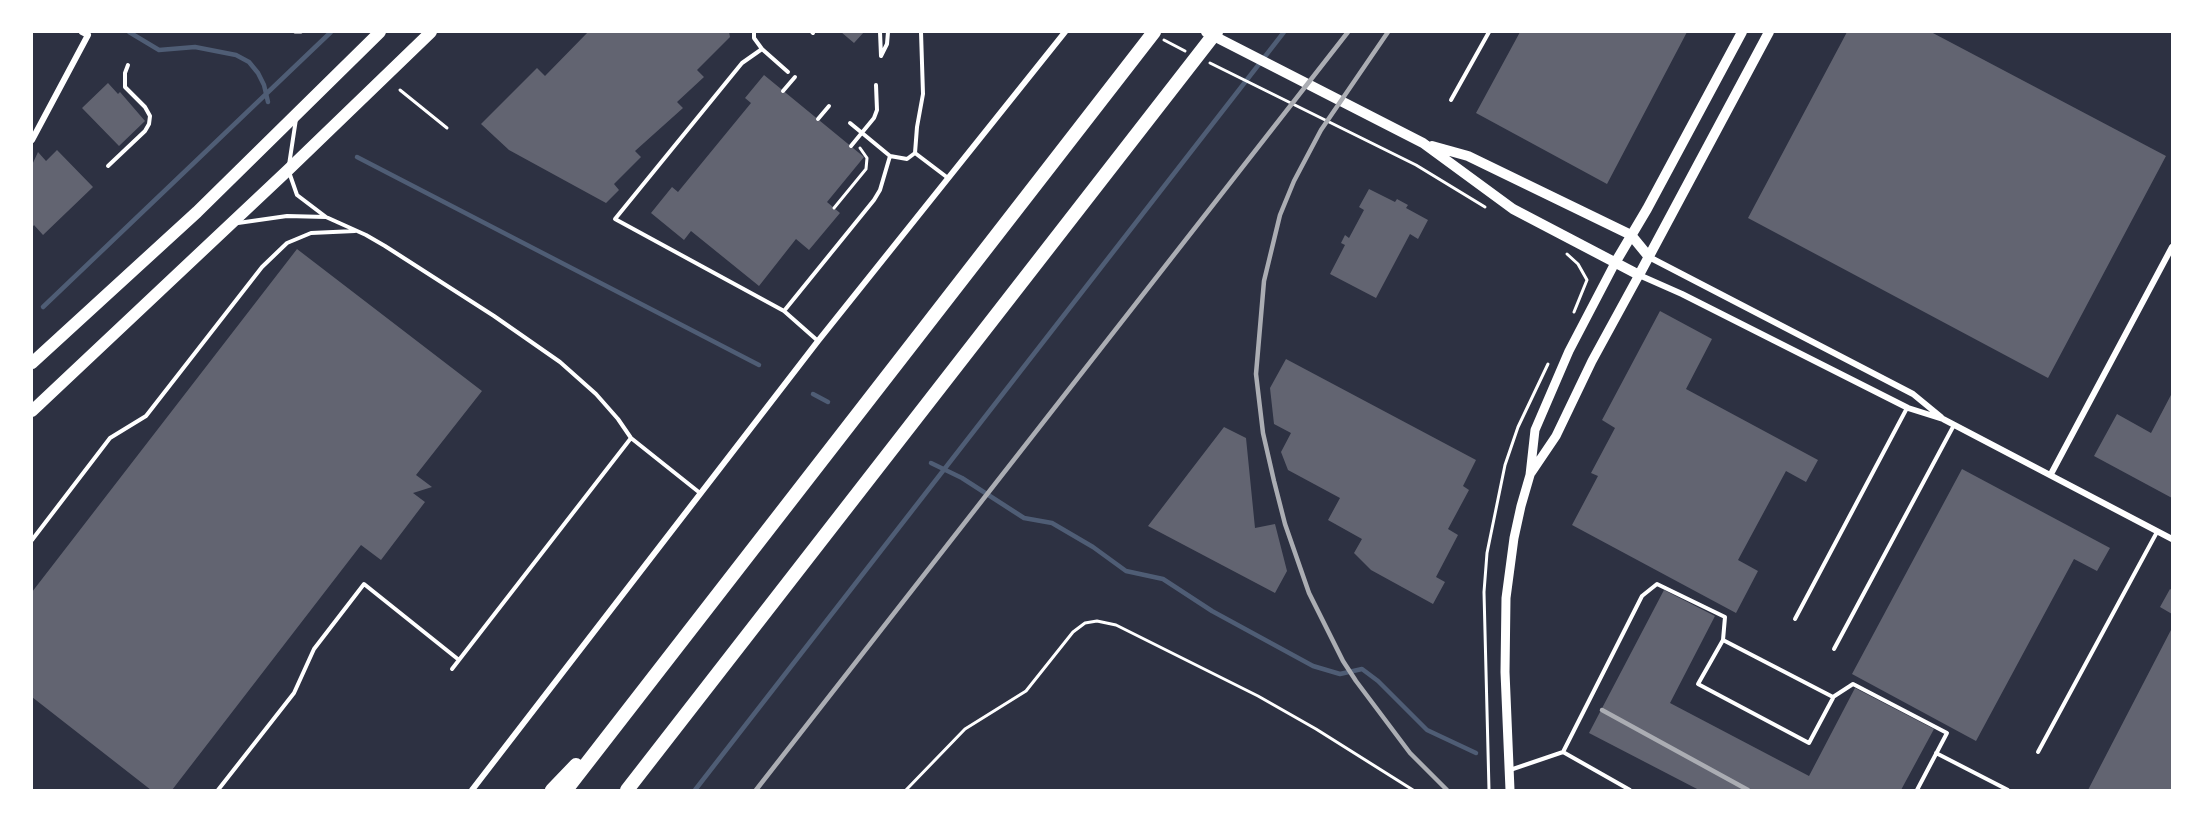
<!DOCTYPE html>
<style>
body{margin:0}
#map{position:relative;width:2204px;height:822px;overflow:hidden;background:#2d3142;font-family:"DejaVu Sans",sans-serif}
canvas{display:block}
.frame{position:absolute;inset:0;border:33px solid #fff;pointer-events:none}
</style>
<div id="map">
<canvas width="2204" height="822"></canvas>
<div class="frame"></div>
</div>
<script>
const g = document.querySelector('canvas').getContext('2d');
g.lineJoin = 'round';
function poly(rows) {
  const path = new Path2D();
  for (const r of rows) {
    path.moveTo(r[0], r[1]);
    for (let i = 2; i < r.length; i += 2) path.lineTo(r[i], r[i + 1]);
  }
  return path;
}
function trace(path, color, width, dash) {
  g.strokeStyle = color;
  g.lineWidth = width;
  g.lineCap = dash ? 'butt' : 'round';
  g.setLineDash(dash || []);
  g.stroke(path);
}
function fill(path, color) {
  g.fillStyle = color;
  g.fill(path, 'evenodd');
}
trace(poly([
 [129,32,159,50,195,47,236,55,249,62,258,73,264,85,268,102],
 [357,157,759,365],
 [43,307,331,32],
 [813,394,828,402],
 [931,463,962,478,1024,518,1052,523,1093,547,1126,571,1163,579,1212,611,1313,666,1340,674,1362,669,1378,681,1427,730,1476,753],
 [695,790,1284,32]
]), '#4f5d75', 4.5);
fill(poly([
 [588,32,729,32,730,37,697,70,704,77,677,102,683,108,635,151,641,157,614,184,619,190,606,203,509,150,481,124,537,68,545,76],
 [841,32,864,32,854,43],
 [1520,32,1687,32,1607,184,1476,113],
 [1847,32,1931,32,2166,156,2048,378,1748,218],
 [764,75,864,157,827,202,840,213,809,250,796,239,759,286,691,231,684,240,651,213,672,187,678,192,751,103,745,98],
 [108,83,118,94,120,92,145,121,119,146,82,108],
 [57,150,93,187,43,235,34,225,32,228,32,165,38,152,46,161],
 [1369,189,1395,202,1397,199,1408,205,1406,208,1428,220,1418,239,1410,234,1376,298,1330,274,1345,245,1341,243,1345,235,1349,238,1364,210,1359,207],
 [297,249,482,391,416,475,432,487,413,493,425,502,381,560,361,545,172,790,151,790,32,697,32,592],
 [1660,311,1712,339,1686,389,1818,460,1806,482,1786,471,1738,560,1758,571,1736,613,1572,525,1598,476,1591,473,1615,428,1602,420],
 [1286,359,1476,460,1463,486,1469,490,1448,529,1458,535,1436,577,1445,582,1433,604,1371,570,1354,553,1362,539,1328,520,1340,498,1288,470,1281,452,1291,433,1274,424,1270,388],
 [2172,393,2172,498,2094,456,2117,414,2151,433],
 [1224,427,1246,438,1255,528,1275,524,1287,571,1275,593,1148,526],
 [1962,469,2110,548,2097,571,2074,559,1976,741,1852,674],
 [2170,589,2172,590,2172,614,2160,607],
 [1664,590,1715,616,1670,703,1809,776,1855,688,1934,729,1901,790,1699,790,1589,733],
 [2172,628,2172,790,2088,790]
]), '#626471');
trace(poly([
 [295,32,301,32],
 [1164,40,1185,51],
 [1210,63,1416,165,1485,207],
 [400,90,447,128],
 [834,208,866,169,867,158,860,148],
 [1567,254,1578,264,1587,280,1574,312],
 [906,790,965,729,1026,691,1073,632,1085,623,1097,621,1116,625,1258,696,1316,729,1413,790],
 [1489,790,1484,592,1487,553,1505,465,1518,427,1548,364]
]), '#fff', 3);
trace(poly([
 [754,32,754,38,762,49,788,72],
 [812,32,813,33],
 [880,32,881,56],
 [762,49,742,63,615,219,784,311,818,341],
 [881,56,887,44,888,32],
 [783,91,795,77],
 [1451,100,1489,32],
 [818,119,829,106],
 [850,123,890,156],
 [851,146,874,118,877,110,876,85],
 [915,153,948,178],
 [289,165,296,119],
 [108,166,145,131,149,124,150,116,145,107,125,87,125,73,128,65],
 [289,172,297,195,326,217,366,235,385,246,494,316,560,362,596,394,618,419,631,438,700,493],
 [238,223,287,216,326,217],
 [784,311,874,200,880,190,890,156,907,159,915,153,917,127,923,94,921,32],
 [32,540,110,438,146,416,262,267,287,243,311,233,355,231],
 [1795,619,1907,408],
 [1723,640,1698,684,1809,743,1833,698],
 [1834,649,1954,425],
 [452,669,631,438],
 [1563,752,1642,596,1657,584,1725,617,1723,640,1833,697,1853,684,1947,733,1917,790],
 [2038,752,2157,532],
 [1936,753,2008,790],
 [1510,770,1563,752,1630,790],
 [218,790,294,693,314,649,364,584,459,660]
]), '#fff', 4);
trace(poly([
 [32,140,88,35,82,32],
 [1649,257,1913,394,1941,417],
 [1639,275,1682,294,1908,408,1943,419,2172,539],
 [2051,474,2172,247],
 [472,790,818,341,1065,32]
]), '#fff', 6);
trace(poly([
 [1531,473,1556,436,1592,361,1639,275],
 [1510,790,1505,672,1506,598,1514,538,1521,506,1530,475,1535,430,1569,351,1615,263]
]), '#fff', 9);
trace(poly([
 [1206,32,1423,143,1513,209,1639,275,1769,32],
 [1432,146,1468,156,1631,235,1649,257],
 [1615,263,1647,209,1742,32]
]), '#fff', 10);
trace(poly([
 [32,363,197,212,380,32],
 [32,411,288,170,431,32]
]), '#fff', 12);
trace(poly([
 [552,790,576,765],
 [566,790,1154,32],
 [627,790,1216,32]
]), '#fff', 14);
trace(poly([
 [1388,32,1321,130,1294,181,1280,215,1264,281,1256,374,1263,433,1274,481,1285,524,1309,593,1343,661,1356,681,1410,753,1447,790],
 [1602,710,1748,790],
 [756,790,1348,32]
]), '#abadb3', 4.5);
</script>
